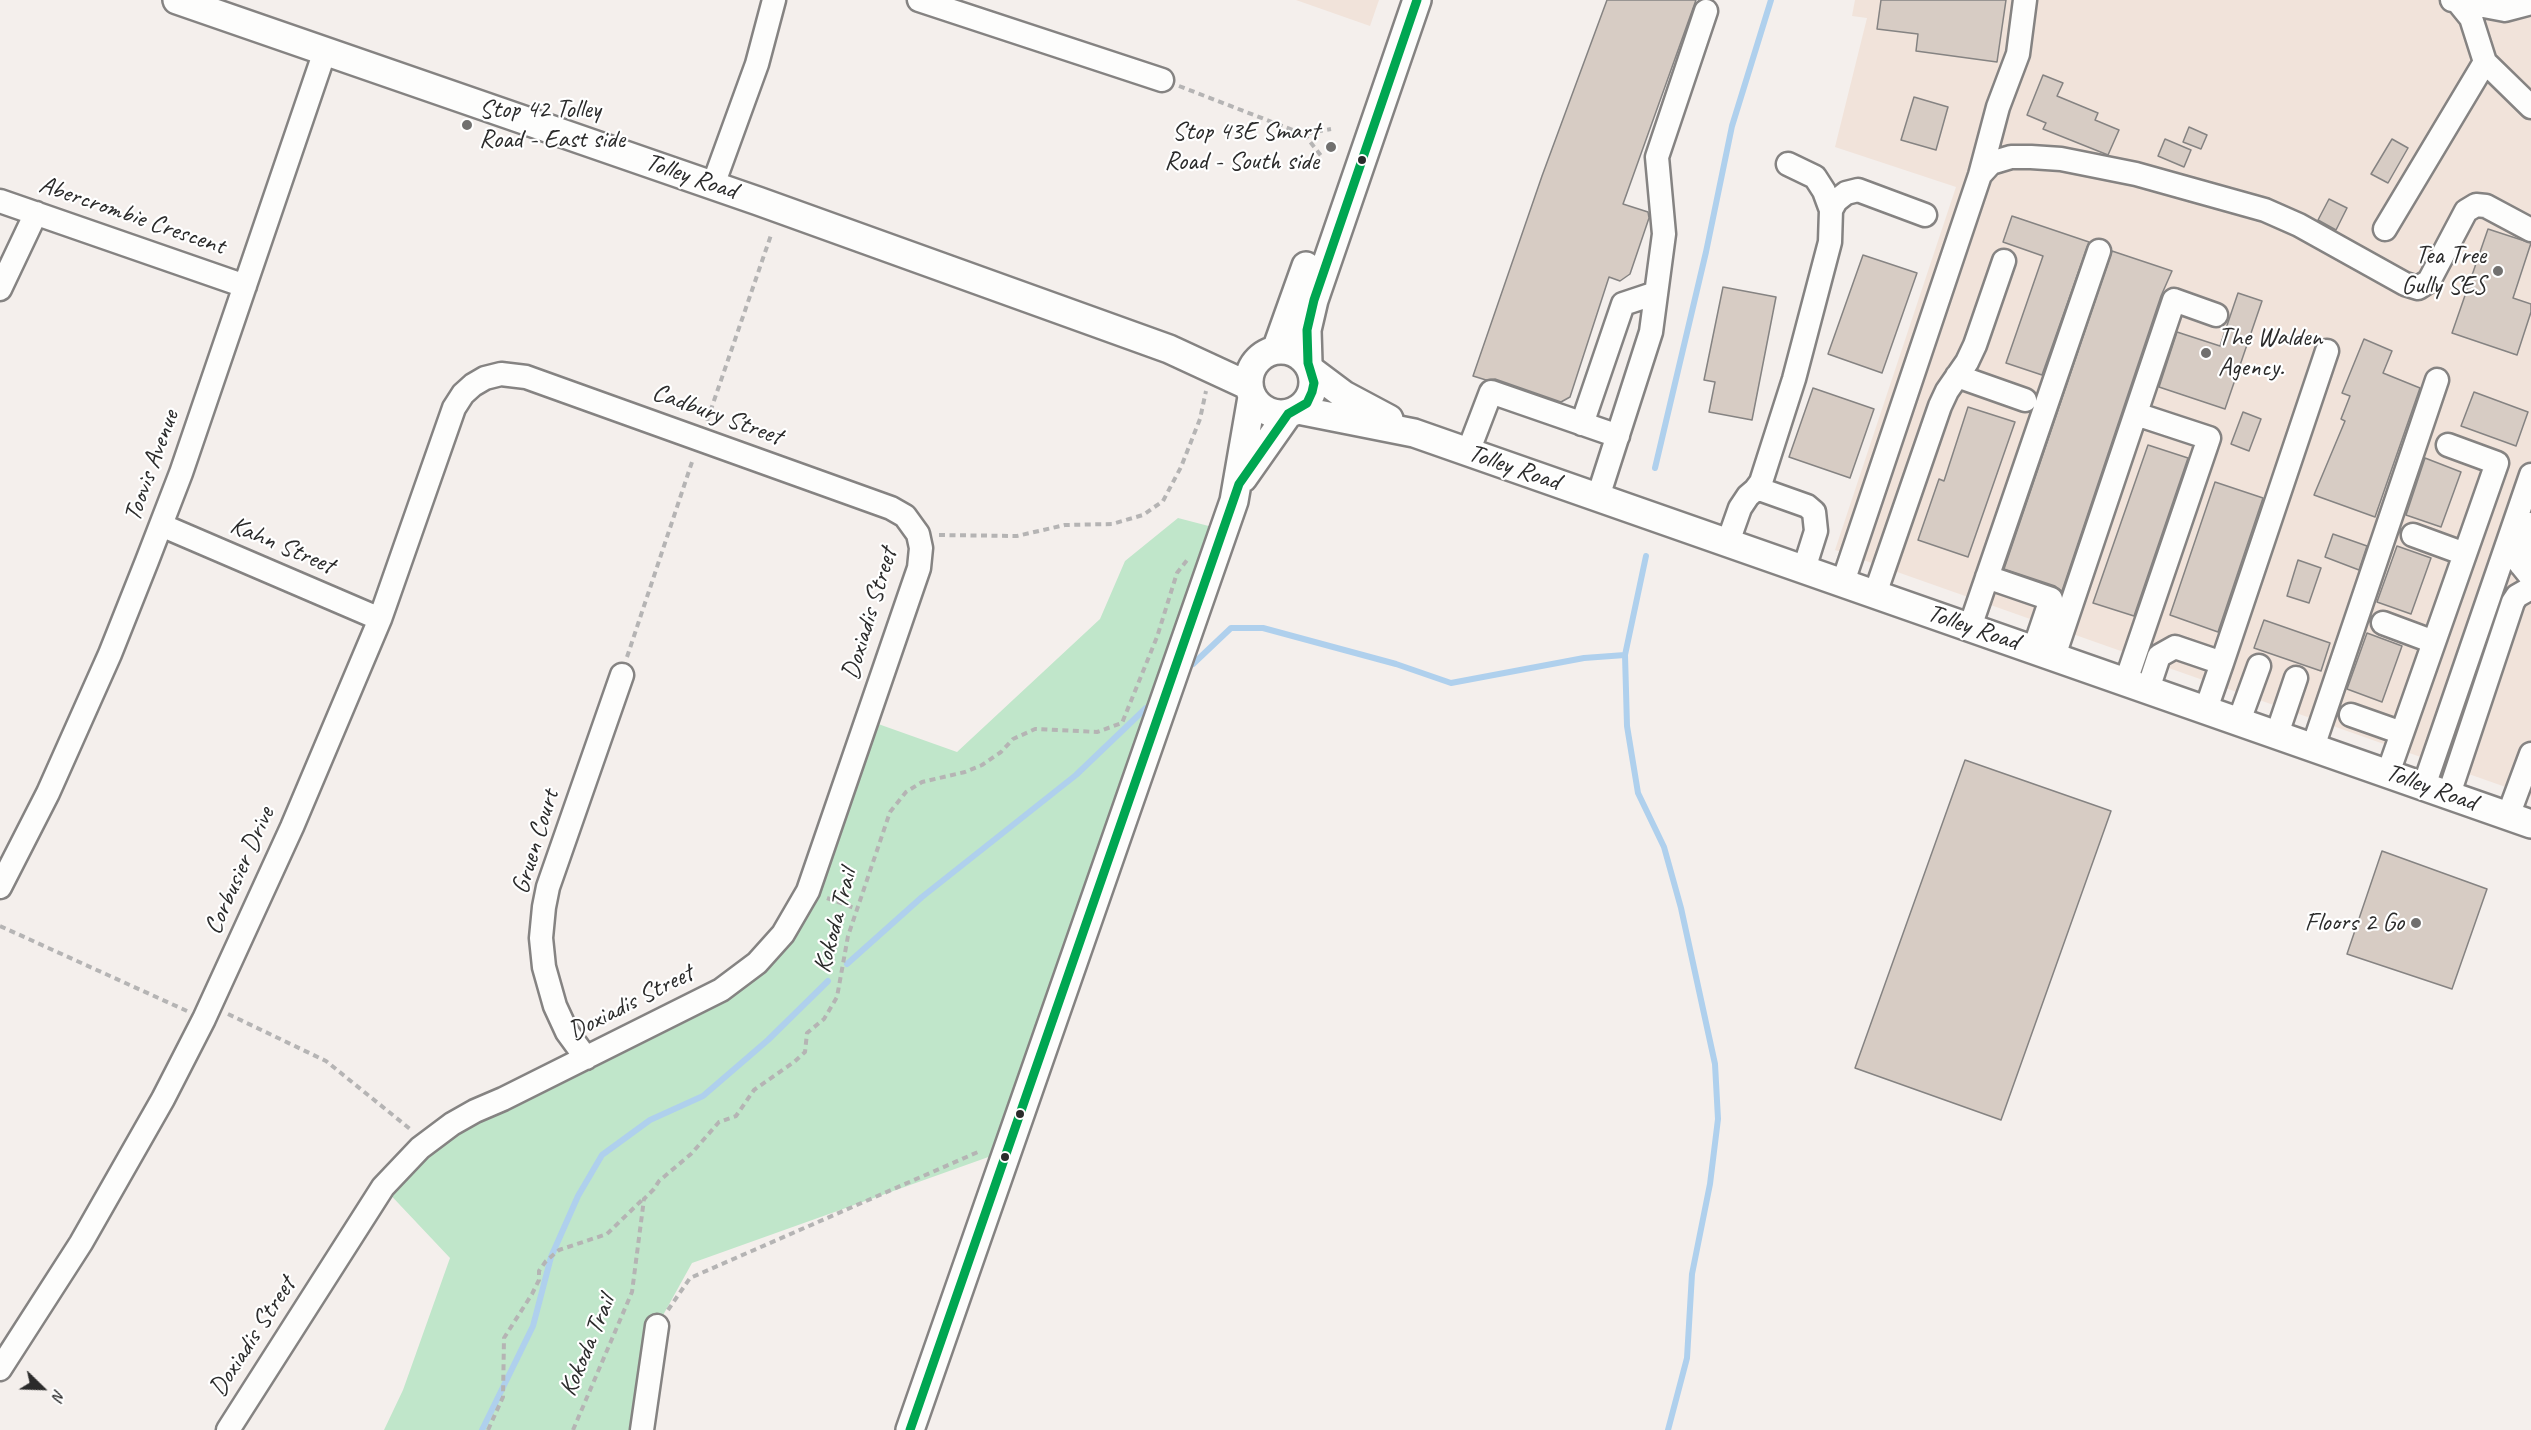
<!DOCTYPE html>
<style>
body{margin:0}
#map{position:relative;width:2531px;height:1430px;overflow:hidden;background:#f4efec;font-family:Caveat,sans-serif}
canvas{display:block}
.north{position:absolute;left:12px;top:1358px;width:60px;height:60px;-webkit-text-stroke:4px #fff;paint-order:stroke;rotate:113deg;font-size:16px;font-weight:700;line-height:24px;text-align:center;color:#2b2b2b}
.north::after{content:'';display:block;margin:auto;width:21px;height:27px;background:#2b2b2b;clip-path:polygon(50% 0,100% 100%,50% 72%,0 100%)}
</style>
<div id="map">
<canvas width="2531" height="1430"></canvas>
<div class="north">N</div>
</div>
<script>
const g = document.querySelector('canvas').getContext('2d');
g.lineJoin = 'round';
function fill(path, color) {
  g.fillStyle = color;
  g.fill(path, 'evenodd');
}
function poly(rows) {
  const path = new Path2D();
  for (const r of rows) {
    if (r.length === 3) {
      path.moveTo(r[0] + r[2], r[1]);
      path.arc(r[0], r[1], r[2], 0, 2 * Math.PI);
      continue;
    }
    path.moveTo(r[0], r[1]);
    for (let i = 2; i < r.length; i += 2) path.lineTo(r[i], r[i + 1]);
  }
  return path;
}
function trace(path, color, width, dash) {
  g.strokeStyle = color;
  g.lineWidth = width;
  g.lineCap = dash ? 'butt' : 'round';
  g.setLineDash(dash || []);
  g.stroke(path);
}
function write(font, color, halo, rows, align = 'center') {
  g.font = font + ' Caveat,sans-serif';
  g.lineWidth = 4.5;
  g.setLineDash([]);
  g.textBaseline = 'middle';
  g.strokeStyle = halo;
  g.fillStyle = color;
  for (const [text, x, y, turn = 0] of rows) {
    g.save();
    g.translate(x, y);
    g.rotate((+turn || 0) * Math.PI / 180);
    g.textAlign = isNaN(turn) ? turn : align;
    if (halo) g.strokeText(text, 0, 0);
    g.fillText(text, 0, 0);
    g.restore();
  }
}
fill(poly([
 [1296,0,1379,0,1370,26],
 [1855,0,2531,0,2531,796,1835,550,1956,187,1835,147,1867,18,1852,16]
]), '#f1e3da');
fill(poly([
 [1178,518,1224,530,1008,1150,692,1263,657,1326,642,1430,384,1430,403,1390,450,1258,383,1187,428,1141,721,990,793,919,867,720,957,752,1100,619,1125,561]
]), '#c0e6ca');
trace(poly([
 [1655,468,1706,252,1732,126,1771,0],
 [1646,556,1625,655,1627,726,1638,793,1664,847,1681,908,1715,1064,1718,1119,1710,1184,1692,1274,1687,1358,1668,1430],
 [1193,664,1231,628,1263,628,1396,664,1451,683,1584,658,1625,655],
 [847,964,922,897,1076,775,1146,708],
 [482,1430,533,1326,551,1257,578,1196,602,1155,650,1120,703,1096,768,1040,828,981]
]), '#afd0ed', 6);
const building = poly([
 [1607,0,1696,0,1623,204,1648,212,1649,218,1630,274,1620,281,1609,277,1570,397,1561,402,1495,379,1486,380,1473,376,1542,176,1607,0],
 [1881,0,2006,0,1997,62,1916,51,1918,34,1877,29,1881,0],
 [2043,75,2063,83,2057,96,2098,113,2095,120,2119,130,2108,155,2043,129,2046,123,2027,115,2043,75],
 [1914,97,1948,107,1936,150,1901,140,1914,97],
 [2189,127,2207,135,2201,149,2183,142,2189,127],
 [2165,139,2191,150,2184,167,2158,156,2165,139],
 [2392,139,2408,148,2388,183,2371,174,2392,139],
 [2329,199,2347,208,2336,230,2318,220,2329,199],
 [2012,216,2089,242,2042,375,2006,363,2043,256,2003,242,2012,216],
 [2488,229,2531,243,2513,298,2531,304,2531,312,2517,355,2452,333,2488,229],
 [2112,251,2172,271,2161,296,2062,591,2055,586,2004,569,2112,251],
 [1863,255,1917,273,1882,373,1828,354,1863,255],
 [1723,287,1776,297,1752,420,1709,412,1715,382,1704,380,1723,287],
 [2238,293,2262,301,2225,409,2159,387,2177,332,2220,346,2238,293],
 [2364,339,2392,351,2383,373,2420,388,2375,517,2314,495,2345,421,2341,419,2350,396,2342,393,2364,339],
 [1813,388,1874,409,1850,478,1789,457,1813,388],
 [2474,392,2528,412,2516,446,2461,426,2474,392],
 [1968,407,2015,422,1968,557,1918,540,1939,479,1944,481,1968,407],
 [2243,412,2261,419,2249,451,2231,444,2243,412],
 [2148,445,2188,458,2134,616,2093,603,2148,445],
 [2425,458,2461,472,2441,527,2406,515,2425,458],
 [2215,482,2263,498,2218,632,2170,615,2215,482],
 [2333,534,2367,546,2359,570,2325,557,2333,534],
 [2397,546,2431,558,2411,614,2377,602,2397,546],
 [2298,560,2321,568,2309,603,2287,596,2298,560],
 [2264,620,2330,643,2321,671,2254,648,2264,620],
 [2367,633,2402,646,2382,702,2347,689,2367,633],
 [1965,760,2111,811,2001,1120,1855,1068,1965,760],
 [2382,851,2487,889,2452,989,2347,954,2382,851]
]);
fill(building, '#d7ccc4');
trace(building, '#858382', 1.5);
const minor = poly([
 [919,0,1162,80],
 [2452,0,2505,10,2531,3],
 [2485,62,2531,107],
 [1980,175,1991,163,2011,157,2031,157,2061,159,2136,174,2265,210,2299,225,2405,284,2418,288,2429,281,2466,211,2476,205,2486,206,2531,230],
 [713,185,757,64,774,0],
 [0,201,245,286],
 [1831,210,1836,201,1846,193,1858,190,1925,215],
 [2385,229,2485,62,2471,18,2458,2],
 [0,289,36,213],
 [1957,376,2025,400],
 [1582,424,1623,304,1656,293],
 [1468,452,1491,392,1618,436],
 [1755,490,1761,482,1794,379,1830,242,1831,210,1824,191,1815,177,1788,164],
 [1598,497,1651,332,1664,234,1657,157,1706,11],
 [161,525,380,619],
 [2413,535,2465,554],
 [2510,537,2514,556,2531,577],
 [1728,542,1740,508,1748,496,1755,490,1762,490,1807,506,1814,512,1816,531,1804,569],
 [2521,565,2520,556,2531,524],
 [1987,577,2051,599,2034,649],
 [1843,582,1980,175,1998,107,2018,54,2025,0],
 [1875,594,1940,406,1947,391,1967,362,1975,345,2004,261],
 [2383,623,2434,642],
 [1970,627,2099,251],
 [2054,656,2174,300,2216,315],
 [2222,663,2327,351],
 [2126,681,2209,438,2136,414],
 [2148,689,2159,656,2175,647,2222,663,2206,709],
 [2351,715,2402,733],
 [2239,721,2259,666],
 [2277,734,2296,678],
 [2313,747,2437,380],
 [2388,773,2497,463,2448,445],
 [2424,786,2531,475],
 [2449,794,2513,602,2517,596,2531,588],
 [2508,816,2531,754],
 [0,887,48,793,110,654,147,561,181,473,325,51],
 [586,1058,567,1032,555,1006,544,967,541,938,544,907,548,887,622,675],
 [0,1369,81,1243,163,1099,204,1019,292,827,380,619,454,408,463,394,473,385,485,378,501,374,526,377,891,508,905,516,918,534,921,548,919,568,808,891,783,934,757,963,721,990,503,1099,475,1111,452,1124,420,1148,383,1187,228,1430],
 [642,1430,657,1326]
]);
const major = poly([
 [177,0,758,201,1169,349,1249,386],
 [1281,382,32],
 [1276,350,1306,266],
 [1308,363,1307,330,1314,300,1417,0],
 [1312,371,1344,395,1389,419],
 [1298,410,1414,433,2531,824],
 [1243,478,1288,414],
 [910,1430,1234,501,1252,397]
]);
trace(minor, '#858382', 27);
trace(major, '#858382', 32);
trace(poly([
 [1179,86,1303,134,1331,129],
 [1304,134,1322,157],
 [707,421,771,235],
 [939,535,1017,536,1065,525,1112,524,1143,515,1163,501,1181,467,1200,419,1206,391],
 [627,657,693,459],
 [827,898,857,909],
 [0,926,187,1011],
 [228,1014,326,1061,410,1129],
 [668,1310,690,1278,978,1152],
 [488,1430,503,1397,504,1338,532,1294,539,1280,539,1271,546,1261,559,1250,607,1234,643,1199],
 [573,1430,632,1292,644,1199,654,1189,659,1181,691,1154,719,1122,736,1116,754,1090,794,1062,805,1052,807,1033,824,1019,837,997,848,936,890,812,906,792,922,782,965,772,982,765,1001,752,1013,739,1035,729,1097,732,1122,723,1157,637,1177,573,1188,559]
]), '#b5b4b4', 4, [6, 4.5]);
trace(minor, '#fdfdfc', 22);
trace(major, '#fdfdfc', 27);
trace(poly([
 [910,1430,1239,484,1288,414,1307,403,1312,392,1314,383,1308,363,1307,330,1314,300,1417,0]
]), '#00a651', 9);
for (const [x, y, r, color] of [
 [467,125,6,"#71706f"],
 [1331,147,6,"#71706f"],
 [1362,160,5,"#2b2b2b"],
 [2498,271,6,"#71706f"],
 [2206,353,6,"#71706f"],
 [2416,923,6,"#71706f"],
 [1020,1114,5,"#2b2b2b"],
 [1005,1157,5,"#2b2b2b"]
]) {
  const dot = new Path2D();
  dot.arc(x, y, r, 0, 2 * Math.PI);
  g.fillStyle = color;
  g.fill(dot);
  trace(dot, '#fff', 2);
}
write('26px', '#2b2b2b', '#fff', [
 ["Stop 42 Tolley",479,110,"left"],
 ["Road - East side",479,140,"left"],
 ["Stop 43E Smart",1319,132],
 ["Road - South side",1319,162],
 ["Tea Tree",2486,256],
 ["Gully SES",2486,286],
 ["The Walden",2218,338,"left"],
 ["Agency.",2218,368,"left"],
 ["Floors 2 Go",2404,923]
], 'right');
write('26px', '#2b2b2b', '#fff', [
 ["Tolley Road",691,177,19],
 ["Abercrombie Crescent",132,216,19],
 ["Cadbury Street",717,415,20],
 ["Toovis Avenue",152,466,-70],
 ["Tolley Road",1514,468,19],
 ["Kahn Street",282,546,23],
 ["Doxiadis Street",870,614,-73],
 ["Tolley Road",1973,628,19],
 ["Tolley Road",2431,788,20],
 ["Gruen Court",536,842,-73],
 ["Corbusier Drive",240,871,-66],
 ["Kokoda Trail",836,921,-75],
 ["Doxiadis Street",631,1003,-27],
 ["Doxiadis Street",253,1337,-57],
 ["Kokoda Trail",588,1346,-67]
]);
</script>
